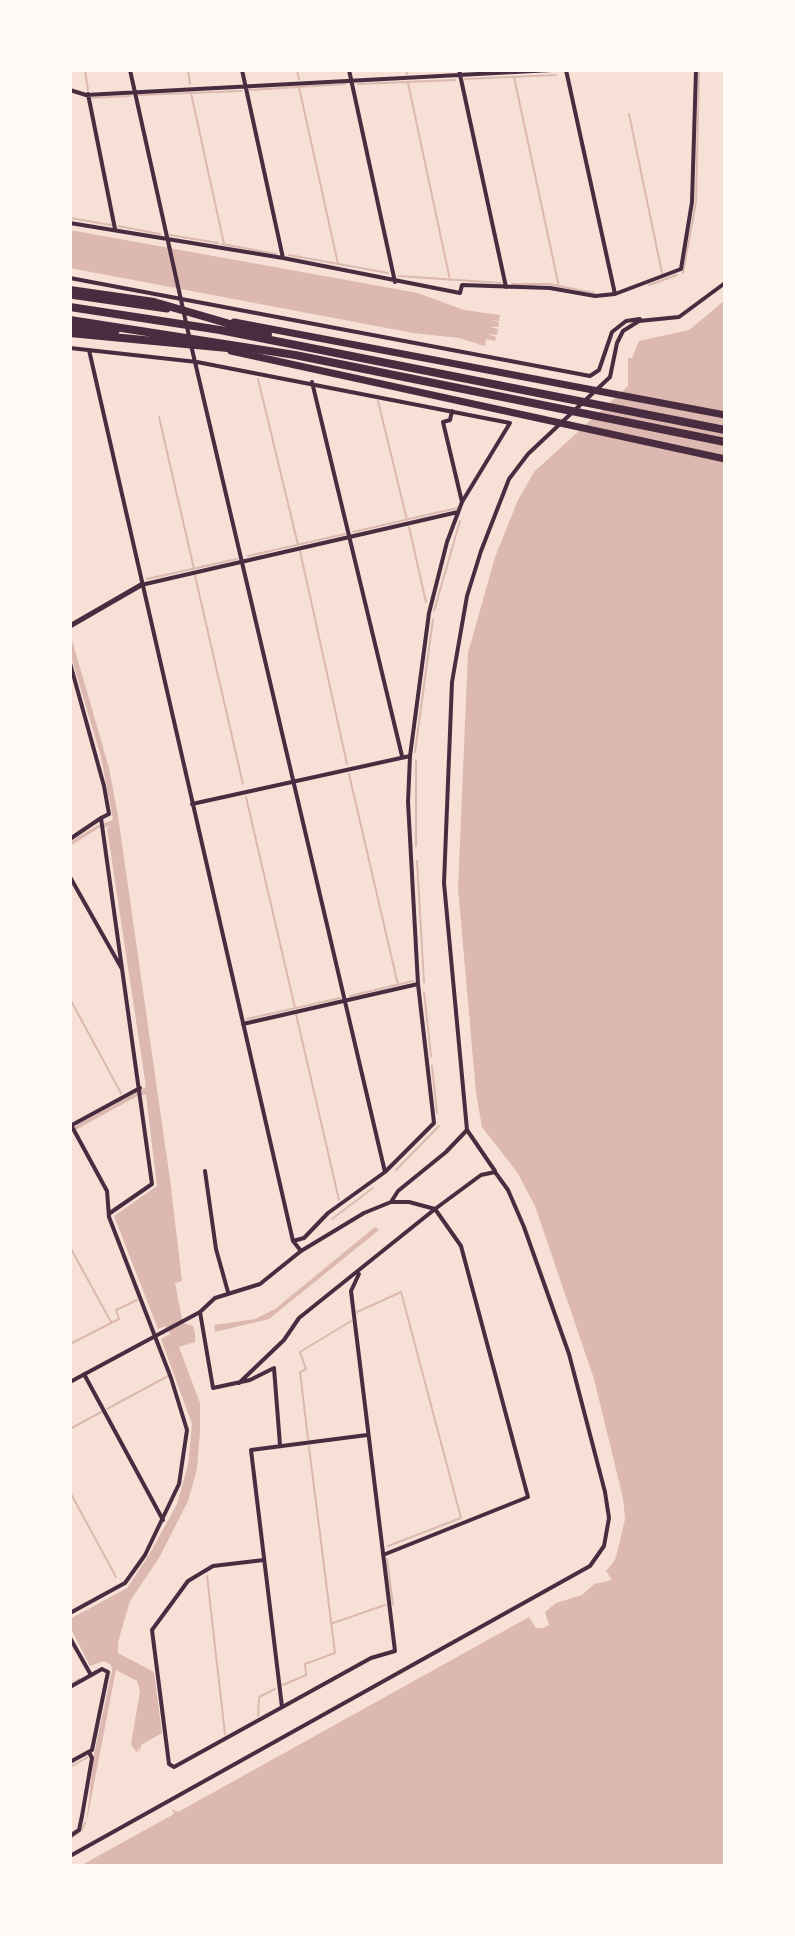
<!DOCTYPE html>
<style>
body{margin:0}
#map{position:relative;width:795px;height:1936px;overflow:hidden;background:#f7e1d7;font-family:Quicksand,sans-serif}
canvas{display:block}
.frame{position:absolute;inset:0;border:72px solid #fffaf5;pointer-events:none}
</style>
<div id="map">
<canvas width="795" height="1936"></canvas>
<div class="frame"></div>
</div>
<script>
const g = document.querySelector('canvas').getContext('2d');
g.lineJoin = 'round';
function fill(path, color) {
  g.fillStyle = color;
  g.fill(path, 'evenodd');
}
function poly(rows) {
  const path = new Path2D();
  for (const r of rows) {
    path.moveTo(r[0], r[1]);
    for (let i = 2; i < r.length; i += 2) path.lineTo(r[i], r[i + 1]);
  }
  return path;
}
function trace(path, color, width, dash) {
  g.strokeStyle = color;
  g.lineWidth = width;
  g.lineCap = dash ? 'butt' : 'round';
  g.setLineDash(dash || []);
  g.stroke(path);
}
fill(poly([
 [70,230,418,293,464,310,500,315,499,321,490,320,499,322,498,327,489,327,498,329,497,335,487,334,496,337,495,341,486,339,485,346,459,338,413,333,70,268],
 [725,300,725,1866,80,1866,174,1814,172,1809,178,1812,529,1617,536,1628,543,1628,549,1625,545,1612,556,1603,582,1595,594,1584,612,1580,606,1571,615,1560,620,1541,625,1519,623,1498,594,1379,535,1206,517,1172,482,1127,476,1093,458,888,468,653,495,557,518,500,534,472,628,386,628,358,632,358,639,341,689,330],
 [70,633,109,768,118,816,170,1179,182,1281,175,1283,183,1323,193,1326,195,1334,195,1342,179,1347,200,1403,200,1431,197,1469,188,1501,159,1558,130,1601,118,1642,118,1653,154,1672,162,1733,141,1745,140,1752,138,1747,138,1753,134,1749,131,1744,140,1691,137,1681,116,1670,86,1825,94,1754,112,1670,111,1665,104,1661,90,1666,70,1627,70,1619,127,1588,149,1555,177,1504,188,1465,192,1424,161,1339,170,1334,165,1326,158,1329,114,1216,157,1186,146,1095,139,1095,70,1133,70,1129,146,1087,107,828,111,826,99,828,70,846,70,842,96,826,113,820,101,757,70,653],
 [375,1227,379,1230,269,1319,215,1332,214,1325,255,1319,275,1309]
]), '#dcb8b0');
trace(poly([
 [85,70,88,90],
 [188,70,190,84],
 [297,70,299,79],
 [406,70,407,74],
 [514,77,559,287],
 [465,79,556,75],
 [408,83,450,280],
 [358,84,455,80],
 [299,87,338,264],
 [250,90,346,84],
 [191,93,224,244],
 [139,95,241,91],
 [92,98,130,96],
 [629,114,662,273],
 [70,218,111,225],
 [118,226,160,234],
 [170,235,218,243],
 [222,244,276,254],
 [289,255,388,273],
 [683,273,696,202,699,73],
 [399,276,501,283],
 [512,284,549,284,594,293],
 [649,285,677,275],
 [258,379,298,545],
 [378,401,407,520],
 [159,417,194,569],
 [409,527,426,602],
 [353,532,457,508],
 [300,551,347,764],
 [248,556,345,534],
 [195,576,243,784],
 [147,579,237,559],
 [434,611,460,521],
 [415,752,433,619],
 [416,760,416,846],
 [349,774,398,985],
 [246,797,295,1008],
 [417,861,424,982],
 [424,992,431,1056],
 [350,996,413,981],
 [70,999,121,1093],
 [296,1014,339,1200],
 [247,1019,340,998],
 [432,1066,437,1113],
 [396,1170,439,1126],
 [332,1219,373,1188],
 [70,1247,111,1322],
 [357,1312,401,1292,461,1518,388,1546],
 [70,1344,119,1319,116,1310,137,1300],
 [107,1409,168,1376],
 [70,1429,101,1412],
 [308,1439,300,1372,306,1369,300,1352,351,1321],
 [70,1492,116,1577],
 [387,1559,393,1605],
 [207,1576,225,1734],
 [333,1623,385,1605],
 [70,1685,79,1679],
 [283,1685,306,1675,305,1664,335,1653,309,1447],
 [258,1716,259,1697,275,1689],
 [70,1767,88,1757],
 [70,1839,82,1830,85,1823]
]), '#dcb8b0', 2);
trace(poly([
 [130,70,189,336],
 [242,70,283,258],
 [349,70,395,282],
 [459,70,506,287],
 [566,70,615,294,681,269,692,202,696,70],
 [70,90,86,95,552,70],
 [88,94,115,229],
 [70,223,283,258,460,293,462,285,550,288,595,296,615,294],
 [70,278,590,376,599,370,612,332,626,321,640,319],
 [191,345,385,1172],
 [70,348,197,362,510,423,462,502,447,542,429,613,410,756,408,802,418,984,434,1123,385,1172,328,1213,304,1238,293,1241],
 [89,350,293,1241,301,1251],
 [312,382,402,756],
 [452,411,450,420,443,422,462,502],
 [141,585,458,512],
 [70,663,104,786,109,814,101,818],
 [192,804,410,756],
 [70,839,101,818,152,1184,110,1213],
 [70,877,122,969],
 [243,1024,418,984],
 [70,1123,107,1191,109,1217,171,1378,187,1430,179,1484,145,1555,125,1583,70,1613],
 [72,1125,140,1088],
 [467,1130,495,1171],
 [205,1171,216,1249,228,1292],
 [391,1202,398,1191,446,1152,467,1130,444,883,452,682,467,596,481,551,509,479,528,454,610,377,617,343,623,331,639,321,679,317,725,283],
 [200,1312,213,1388,250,1380,274,1368,280,1445],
 [84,1374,163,1520],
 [70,1382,200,1312,215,1298,260,1284,301,1251,364,1213,391,1202,409,1202,435,1209,461,1246,528,1497,383,1555],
 [264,1560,213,1566,188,1581,152,1630,169,1764,174,1767,371,1658,395,1651,351,1291,359,1274],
 [70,1638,91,1675],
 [70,1687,102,1669,108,1672,92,1750,70,1762],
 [282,1707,251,1450,367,1435],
 [70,1836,79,1830,82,1816,92,1758,89,1752],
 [70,1856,590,1566,604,1546,609,1518,605,1492,569,1354,524,1227,508,1190,495,1172,481,1175,435,1209,299,1318,284,1340,239,1383]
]), '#4a2c40', 4);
trace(poly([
 [70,626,141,585]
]), '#4a2c40', 5);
trace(poly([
 [70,295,167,309],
 [234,322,725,415],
 [70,326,116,331],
 [231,351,725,459]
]), '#4a2c40', 7);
trace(poly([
 [70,290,154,302,268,335],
 [70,307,220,330,725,430],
 [70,320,295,355,725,442],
 [70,333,238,349]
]), '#4a2c40', 8);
</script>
